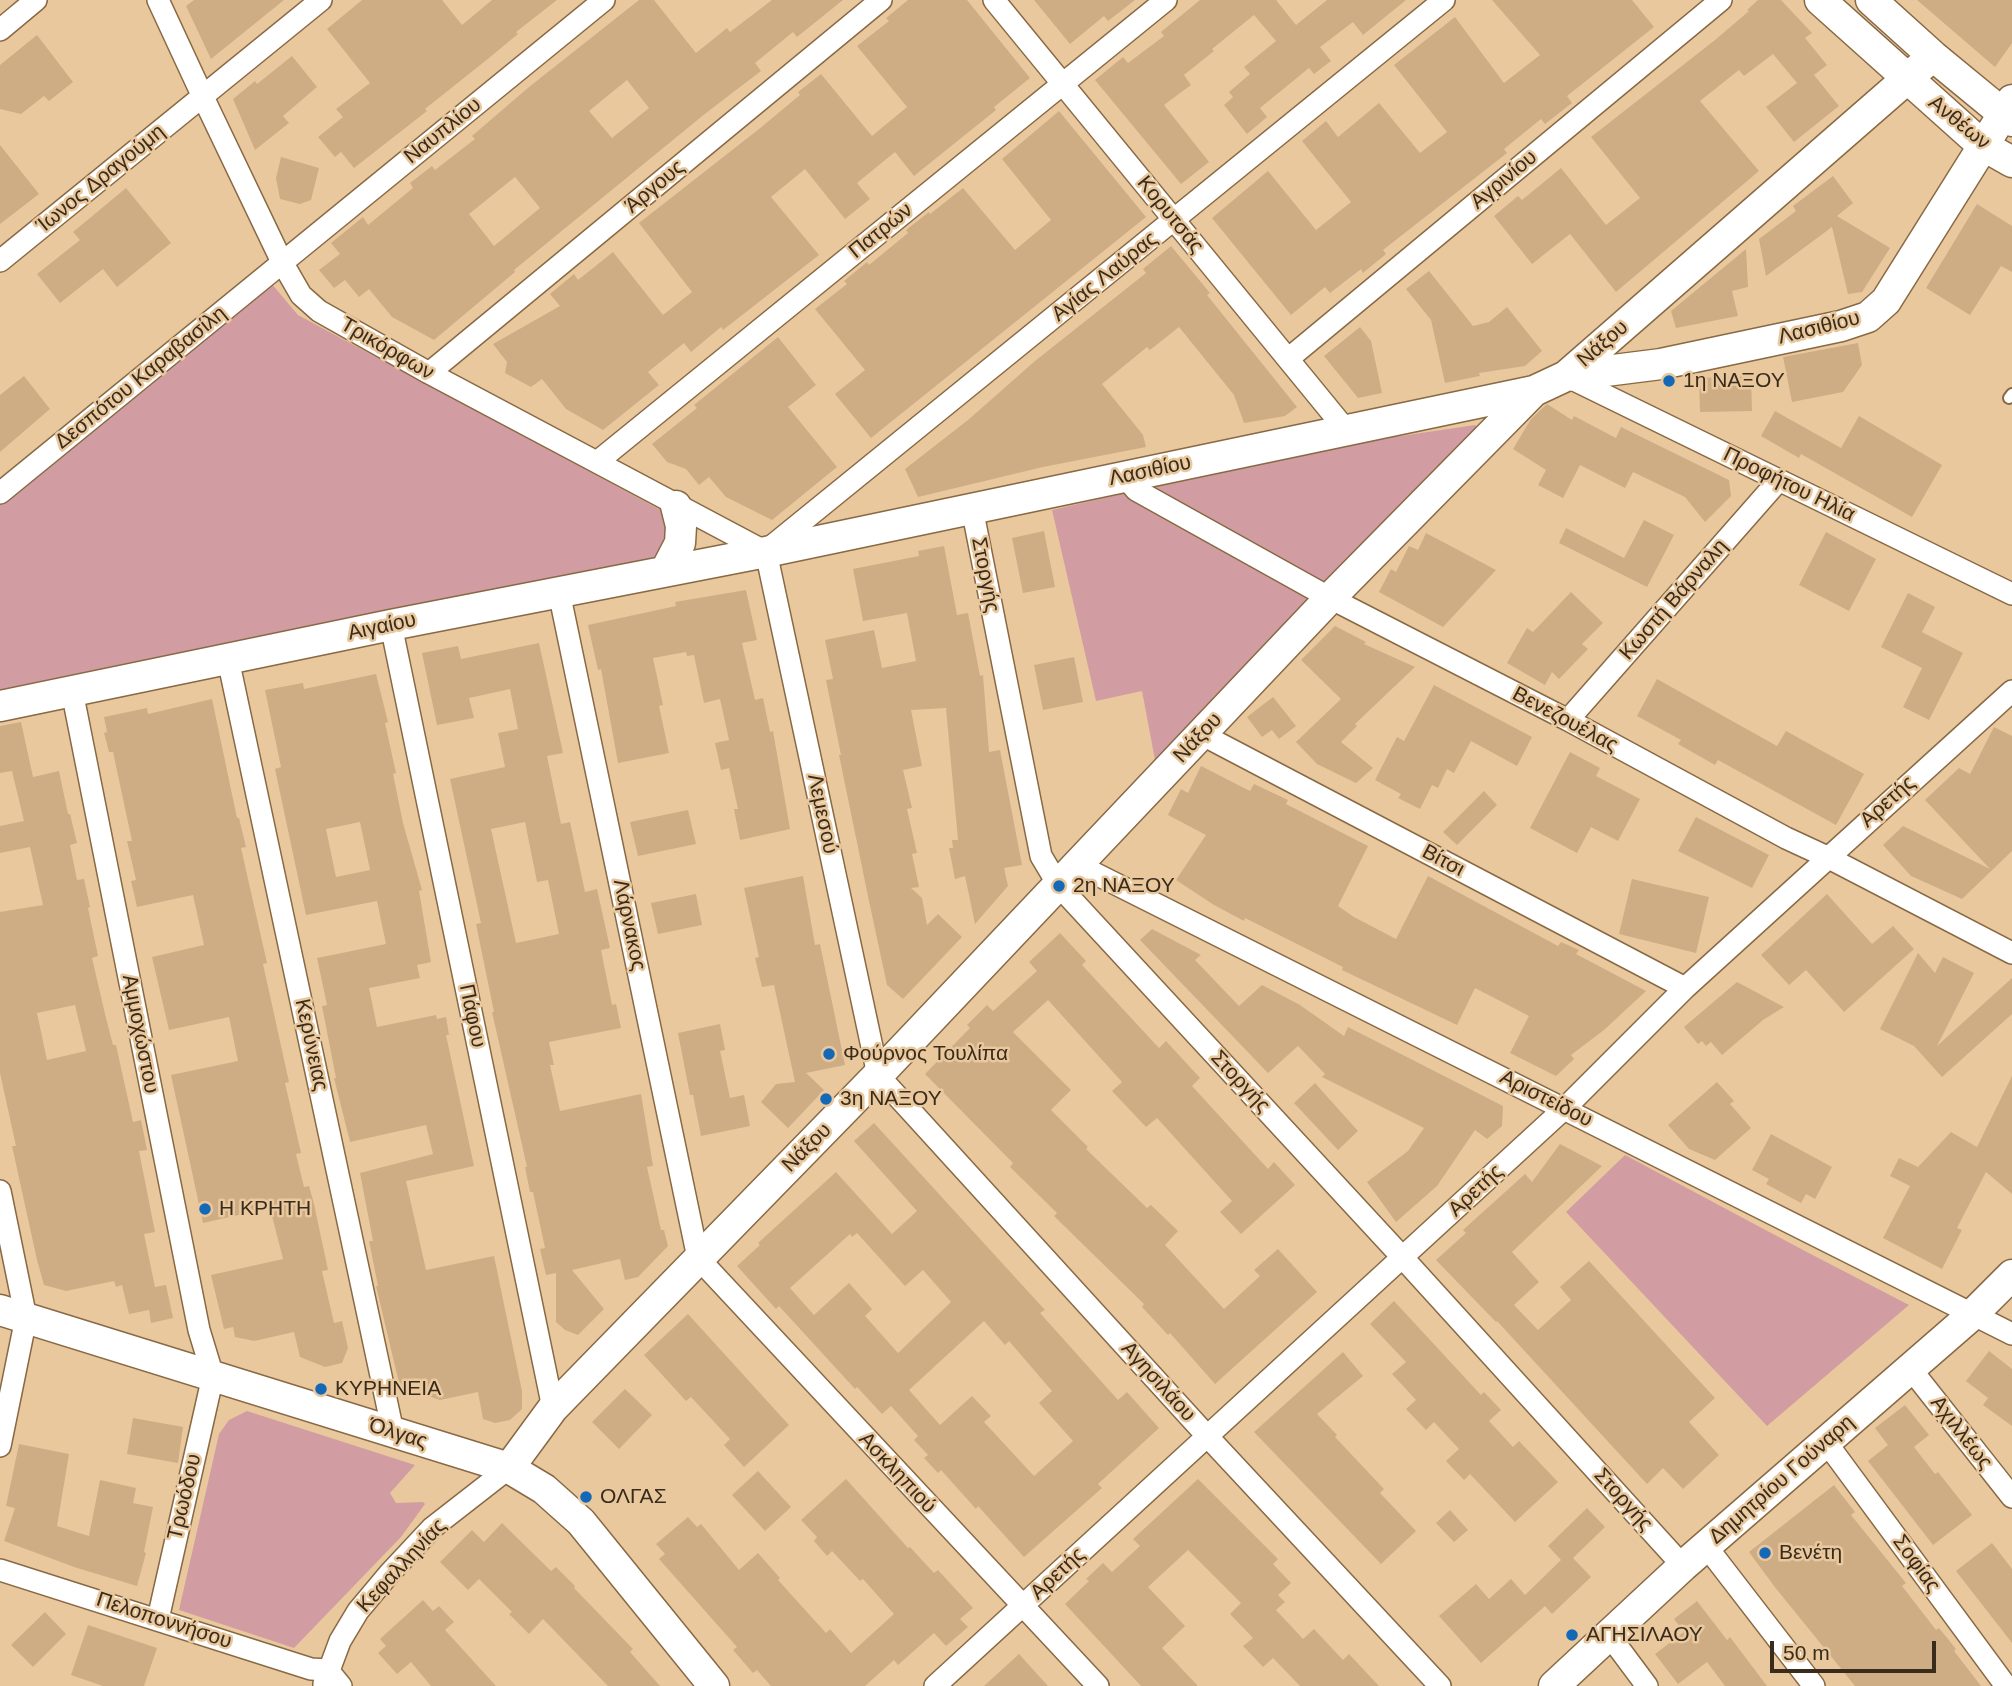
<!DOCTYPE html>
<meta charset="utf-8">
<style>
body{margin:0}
#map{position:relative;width:2012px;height:1686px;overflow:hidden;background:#eac89e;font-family:Arial,sans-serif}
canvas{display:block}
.scale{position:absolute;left:1770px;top:1641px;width:166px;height:32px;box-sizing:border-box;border:4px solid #392c1c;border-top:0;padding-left:9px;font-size:21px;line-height:24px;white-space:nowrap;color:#392c1c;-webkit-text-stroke:5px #eac89e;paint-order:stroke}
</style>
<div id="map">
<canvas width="2012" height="1686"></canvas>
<div class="scale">50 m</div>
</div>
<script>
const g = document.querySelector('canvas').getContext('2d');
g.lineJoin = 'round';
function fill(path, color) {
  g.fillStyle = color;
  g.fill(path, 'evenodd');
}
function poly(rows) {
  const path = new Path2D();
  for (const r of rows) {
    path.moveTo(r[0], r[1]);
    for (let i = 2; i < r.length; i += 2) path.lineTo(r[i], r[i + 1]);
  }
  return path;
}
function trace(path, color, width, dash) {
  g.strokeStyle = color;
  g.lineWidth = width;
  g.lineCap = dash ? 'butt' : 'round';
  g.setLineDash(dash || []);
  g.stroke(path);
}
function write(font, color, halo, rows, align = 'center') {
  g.font = font + ' Arial,sans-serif';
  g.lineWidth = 5;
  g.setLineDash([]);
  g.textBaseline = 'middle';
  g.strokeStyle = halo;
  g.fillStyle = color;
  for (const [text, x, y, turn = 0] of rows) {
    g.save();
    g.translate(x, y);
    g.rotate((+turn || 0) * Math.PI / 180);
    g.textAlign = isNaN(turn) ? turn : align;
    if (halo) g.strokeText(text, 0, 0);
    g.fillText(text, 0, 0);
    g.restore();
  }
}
fill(poly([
 [271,283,298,315,670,515,657,564,0,699,0,502],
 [1475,425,1481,429,1155,760,1142,691,1096,701,1052,510,1319,448],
 [1625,1155,1803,1250,1909,1305,1767,1426,1566,1212],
 [247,1411,415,1465,390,1493,396,1503,423,1502,425,1504,401,1537,294,1648,179,1610,219,1434,229,1420]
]), '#d29da2');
fill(poly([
 [194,0,284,0,211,59,186,6],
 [362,0,442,0,462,25,492,0,557,0,516,32,518,34,489,58,425,109,427,111,354,168,341,152,335,157,318,137,343,117,336,109,370,83,327,29],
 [639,0,654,0,696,53,727,28,730,32,772,0,843,0,797,37,793,32,755,63,761,71,706,113,514,270,515,272,434,340,392,317,369,289,359,297,345,280,334,288,319,270,340,254,331,243,363,217,368,225,413,188,410,183,432,166,435,170,475,139,472,136,529,87],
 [627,80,649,108,612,138,589,111],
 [515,177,540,208,494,246,469,214],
 [908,0,967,0,1030,78,994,107,996,110,914,176,895,152,857,183,870,199,845,219,805,169,771,197,819,255,723,330,721,327,691,352,684,343,648,372,659,385,603,430,566,409,542,379,531,387,505,373,507,362,493,344,560,306,550,294,574,274,578,280,613,252,663,315,692,292,639,223,759,129,800,95,798,92,821,74,872,136,907,107,857,46,889,21,886,18],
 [1034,0,1135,0,1108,21,1104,16,1070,44],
 [1200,0,1276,0,1296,25,1327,0,1406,0,1363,35,1353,22,1320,47,1331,61,1314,74,1309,68,1260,108,1267,117,1247,134,1224,105,1233,97,1229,92,1250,74,1244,67,1276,41,1254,15,1212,49,1214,51,1184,75,1191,85,1164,105,1209,162,1181,184,1095,80,1123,57,1128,63,1164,36,1161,32],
 [1492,0,1632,0,1654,27,1567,96,1572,103,1545,124,1541,119,1504,149,1507,153,1383,250,1386,254,1363,273,1361,269,1330,293,1325,287,1291,315,1212,218,1268,171,1316,230,1351,202,1302,141,1326,121,1338,137,1379,103,1420,153,1447,132,1394,65,1455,17,1504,83,1540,55],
 [1758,0,1781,0,1812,33,1805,38,1827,65,1814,75,1839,106,1794,142,1766,107,1797,83,1773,54,1744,76,1739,70,1700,101,1759,171,1616,292,1570,234,1532,264,1494,216,1518,196,1522,200,1561,168,1606,225,1640,198,1591,137,1715,40,1749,11,1747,10],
 [1917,0,2012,0,2012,43,1995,67],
 [37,35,73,82,49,101,44,96,21,114,0,109,0,65],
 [292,56,317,87,283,116,289,123,255,150,233,99,255,81,257,84],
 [1059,111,1146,217,871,438,835,394,865,370,815,309,847,284,844,281,867,262,869,265,908,233,906,230,929,212,930,214,963,188,1015,250,1051,220,1002,159],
 [0,145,39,194,0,224],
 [281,157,319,168,311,200,300,204,280,199,276,178],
 [1833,176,1853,203,1837,216,1890,248,1862,292,1848,294,1832,227,1766,276,1759,239,1796,211,1793,206],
 [126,188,171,243,117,287,103,269,60,303,37,274,80,240,73,232],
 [1977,204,2012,226,2012,272,2001,266,1970,315,1926,288],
 [1171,246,1210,293,1207,295,1297,407,1285,416,1244,423,1234,395,1179,327,1150,350,1147,347,1102,384,1143,435,1146,447,1043,467,918,497,905,469,968,420,1035,361,1146,273,1143,269],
 [1746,249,1748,287,1732,291,1738,316,1676,328,1671,311],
 [1429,271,1473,326,1489,322,1507,307,1542,351,1525,366,1479,373,1480,376,1445,383,1431,320,1406,289],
 [1360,327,1371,341,1382,393,1358,398,1324,356],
 [778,337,816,385,788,407,837,467,772,520,726,497,709,477,699,485,686,469,667,462,652,444,697,408,694,405],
 [1858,343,1862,365,1843,392,1792,402,1783,357],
 [24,376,50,409,0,452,0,395],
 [1751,376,1752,411,1700,412,1699,378],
 [1547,404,1572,420,1574,416,1616,438,1621,427,1729,480,1731,496,1705,522,1685,497,1633,472,1625,488,1580,465,1563,498,1538,485,1546,470,1513,449,1531,419],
 [1775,411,1841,448,1859,416,1942,465,1912,517,1801,454,1799,458,1761,436],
 [1644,520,1674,535,1647,587,1559,543,1566,528,1624,558],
 [1044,531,1055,587,1023,593,1012,538],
 [1826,532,1876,559,1849,611,1799,585],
 [1426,533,1496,570,1443,627,1379,592,1391,569,1396,572,1409,546,1418,550],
 [944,546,957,615,968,613,980,676,983,675,989,752,1000,750,1022,865,1004,868,1008,886,975,924,965,876,955,879,949,848,953,848,952,840,958,840,946,708,911,710,922,766,903,770,912,808,907,809,917,853,912,854,919,887,911,888,922,898,927,925,938,914,962,937,903,999,887,985,869,901,839,755,841,755,826,680,833,679,825,640,874,630,882,668,916,661,907,613,863,621,853,569,919,556,918,551],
 [746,590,757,640,742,643,755,700,763,698,770,732,773,731,790,829,740,840,734,809,738,809,729,768,721,770,715,743,729,740,720,699,704,703,694,655,687,656,686,652,653,658,663,705,659,706,669,753,618,763,601,669,598,670,588,625,676,606,675,602],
 [1571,592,1603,623,1582,644,1588,649,1559,679,1552,672,1545,685,1507,663,1527,628,1533,632],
 [1908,593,1935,607,1922,632,1963,653,1929,720,1903,707,1922,668,1881,647],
 [1335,626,1366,642,1364,644,1415,667,1355,724,1357,726,1341,742,1373,768,1356,783,1317,764,1296,742,1341,699,1301,660],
 [539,643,563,753,547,756,561,824,570,822,585,892,597,889,610,948,601,950,612,1005,616,1004,621,1028,549,1042,554,1065,550,1065,560,1111,641,1094,653,1166,647,1167,661,1230,664,1230,668,1246,638,1277,625,1280,620,1259,572,1270,604,1309,578,1335,565,1330,556,1322,556,1273,546,1275,540,1249,545,1248,533,1192,530,1192,525,1167,527,1167,492,1012,494,1012,476,924,481,923,450,779,505,767,498,733,518,729,510,689,469,698,474,718,437,725,422,653,458,646,461,659],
 [525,822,537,882,548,880,559,934,516,943,491,829],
 [1074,657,1083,702,1043,710,1034,665],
 [376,674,388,722,385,723,396,773,393,774,403,823,422,890,419,891,431,962,417,965,420,978,369,988,377,1027,436,1015,437,1019,446,1017,449,1035,446,1035,474,1166,406,1181,426,1270,494,1256,522,1391,522,1409,510,1420,495,1423,483,1419,478,1392,440,1400,400,1387,376,1286,378,1286,369,1241,373,1241,360,1173,433,1154,426,1125,350,1142,334,1078,336,1078,322,1006,327,1005,317,958,386,944,377,901,306,915,275,769,281,767,265,690,303,683,304,689],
 [360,822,370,870,336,877,326,829],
 [1657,679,1777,746,1786,731,1864,774,1836,825,1718,760,1715,765,1678,744,1681,740,1637,716],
 [1434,685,1532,737,1517,766,1471,741,1454,773,1447,769,1438,788,1432,785,1420,809,1398,798,1401,794,1375,780,1397,737,1404,741],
 [1273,697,1296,726,1279,739,1272,730,1262,737,1247,717],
 [212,699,237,818,239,818,246,847,241,848,267,963,263,964,289,1082,285,1083,301,1153,296,1154,304,1187,309,1186,314,1204,328,1270,322,1271,334,1323,342,1321,348,1348,342,1363,325,1367,300,1357,294,1332,254,1341,235,1337,233,1327,224,1329,211,1275,283,1259,270,1208,203,1223,171,1075,238,1061,229,1017,169,1030,152,957,204,945,193,895,137,907,131,881,136,880,127,841,132,841,113,752,109,752,104,733,107,732,104,717,147,708,148,714],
 [21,722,33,777,59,771,68,814,70,814,77,843,70,845,77,880,84,879,90,907,88,908,98,956,92,958,105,1014,113,1045,116,1045,133,1122,141,1120,147,1150,139,1151,155,1232,144,1234,155,1287,166,1285,173,1318,151,1323,149,1310,129,1314,122,1285,116,1287,114,1281,66,1291,44,1285,37,1260,12,1146,16,1146,0,1073,0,912,43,905,30,847,0,853,0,826,24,821,12,771,0,773,0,726],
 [75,1005,86,1051,47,1060,37,1013],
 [1994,727,2012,736,2012,851,1962,899,1911,876,1883,845,1903,826,1990,869,1925,800,1959,768,1970,774],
 [1570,752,1600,768,1596,776,1640,799,1618,841,1591,827,1577,853,1530,828],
 [1201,766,1250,791,1254,784,1288,800,1286,804,1368,846,1338,906,1354,917,1396,939,1428,876,1558,946,1561,942,1579,950,1576,954,1646,991,1604,1030,1571,1055,1574,1059,1556,1076,1510,1053,1529,1016,1475,988,1457,1025,1342,970,1343,967,1245,918,1244,921,1214,905,1176,880,1206,835,1168,815,1181,789,1188,793],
 [1484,791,1497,805,1457,845,1443,832],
 [688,810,696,844,638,856,630,822],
 [1696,817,1769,855,1752,888,1678,851],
 [803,876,815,945,820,944,845,1065,806,1073,824,1090,788,1128,761,1102,776,1084,795,1082,774,985,762,987,755,958,759,957,744,888],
 [1632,879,1709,897,1696,953,1619,934],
 [696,894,702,925,658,934,651,903],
 [1827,894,1872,944,1893,926,1914,949,1844,1012,1806,970,1789,985,1761,955],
 [1152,929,1201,955,1195,960,1239,1006,1262,985,1300,1005,1344,1036,1348,1027,1503,1106,1502,1126,1487,1139,1475,1130,1437,1186,1396,1222,1367,1182,1408,1151,1424,1128,1322,1077,1325,1074,1298,1046,1268,1073,1140,940],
 [1060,933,1086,961,1082,965,1159,1048,1166,1041,1200,1078,1192,1086,1268,1169,1274,1162,1295,1185,1241,1234,1220,1212,1232,1201,1157,1118,1146,1127,1112,1091,1122,1082,1048,1000,1013,1032,1071,1090,1051,1110,1088,1147,1086,1149,1147,1208,1151,1205,1178,1231,1165,1245,1224,1309,1260,1276,1254,1270,1278,1249,1317,1292,1215,1384,1170,1333,1168,1335,1142,1307,1144,1304,1054,1216,1057,1213,1010,1167,1013,1163,925,1074,970,1028,967,1025,987,1005,993,1011,1037,971,1029,962],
 [1918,953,1935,973,1943,957,1974,973,1937,1046,2012,978,2012,1014,1942,1077,1914,1046,1880,1029],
 [1737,982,1784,1007,1763,1020,1722,1055,1711,1042,1706,1046,1702,1041,1698,1044,1684,1027],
 [720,1024,725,1050,720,1051,730,1098,744,1095,750,1126,701,1136,693,1095,690,1095,678,1033],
 [2012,1076,2012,1194,1986,1172,1957,1228,1962,1230,1942,1269,1883,1238,1910,1186,1890,1176,1899,1158,1918,1167,1951,1132,1977,1147],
 [1717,1082,1734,1101,1730,1104,1751,1128,1715,1160,1689,1149,1668,1125],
 [1315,1083,1358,1131,1338,1150,1294,1103],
 [874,1123,1045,1310,1040,1313,1118,1400,1127,1392,1159,1428,1098,1484,1102,1488,1024,1557,978,1506,976,1509,941,1470,938,1473,924,1458,928,1455,914,1440,918,1436,891,1406,882,1414,857,1387,855,1389,779,1306,776,1309,737,1266,760,1245,758,1243,836,1172,892,1234,917,1211,854,1141],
 [857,1233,905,1286,923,1270,951,1302,898,1353,865,1316,872,1309,849,1283,814,1315,790,1288,850,1234,852,1237],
 [984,1321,1005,1345,1009,1341,1052,1391,1039,1403,1073,1441,1034,1476,984,1422,991,1416,972,1396,940,1425,909,1390],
 [1771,1134,1832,1167,1815,1199,1806,1194,1801,1203,1766,1184,1769,1179,1752,1170],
 [1560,1144,1602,1166,1512,1252,1539,1282,1514,1305,1538,1330,1571,1300,1560,1287,1589,1261,1715,1398,1689,1422,1719,1455,1683,1489,1663,1468,1647,1484,1497,1321,1496,1322,1436,1260,1466,1233,1463,1230,1525,1174,1532,1182],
 [1394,1301,1481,1395,1484,1392,1501,1410,1489,1421,1513,1447,1519,1441,1558,1482,1515,1522,1470,1474,1464,1480,1446,1461,1459,1449,1434,1422,1426,1430,1406,1409,1416,1400,1392,1374,1406,1362,1370,1324],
 [688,1314,789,1425,744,1467,724,1445,730,1439,691,1397,686,1401,644,1355],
 [1989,1351,2012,1369,2012,1426,1983,1405,1988,1398,1966,1381],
 [1343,1352,1363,1376,1317,1414,1337,1435,1335,1437,1384,1489,1380,1493,1416,1531,1381,1564,1254,1432],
 [625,1389,652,1415,619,1449,592,1422],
 [1905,1405,1929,1435,1914,1447,1935,1474,1938,1472,1972,1515,1933,1545,1868,1461,1888,1445,1875,1428],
 [133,1418,183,1427,178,1463,127,1454],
 [19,1444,69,1454,57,1526,89,1536,100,1480,136,1488,133,1503,153,1507,144,1552,146,1553,137,1586,77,1568,4,1541,15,1508,6,1506],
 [758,1471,791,1507,765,1531,732,1495],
 [846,1479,908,1548,910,1547,934,1573,938,1570,973,1608,960,1619,968,1627,946,1646,934,1633,898,1665,894,1660,865,1686,771,1686,757,1670,753,1673,733,1650,737,1647,659,1559,665,1554,656,1544,688,1517,697,1527,701,1524,739,1570,758,1553,780,1578,778,1580,826,1633,830,1629,851,1653,894,1614,863,1579,860,1581,832,1551,827,1556,814,1541,817,1537,801,1520],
 [1198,1479,1278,1559,1273,1564,1291,1583,1278,1595,1285,1602,1276,1610,1303,1639,1314,1629,1343,1660,1349,1654,1379,1686,1300,1686,1273,1658,1263,1667,1243,1646,1253,1638,1230,1614,1241,1603,1188,1550,1148,1587,1185,1626,1162,1648,1198,1686,1141,1686,1065,1604,1089,1581,1086,1579,1103,1563,1112,1572,1140,1546,1133,1539],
 [1834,1485,1855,1512,1851,1515,1906,1583,1902,1586,1936,1630,1939,1628,1956,1649,1954,1651,1981,1686,1855,1686,1774,1586,1749,1552],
 [1587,1508,1605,1527,1573,1558,1591,1577,1552,1614,1545,1606,1481,1663,1439,1616,1476,1584,1489,1599,1511,1579,1525,1595,1561,1560,1548,1546],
 [1450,1510,1468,1530,1454,1542,1436,1523],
 [502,1523,551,1571,556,1567,575,1586,574,1588,633,1649,630,1652,660,1686,608,1686,543,1619,529,1634,509,1614,512,1612,479,1579,468,1590,440,1562,472,1530,484,1542],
 [1992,1543,2012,1569,2012,1643,1956,1571],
 [423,1600,433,1611,439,1606,454,1622,445,1630,496,1686,431,1686,411,1662,397,1674,378,1653,386,1646,380,1639],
 [1697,1601,1727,1640,1730,1637,1767,1686,1725,1686,1707,1662,1678,1684,1655,1654,1684,1632,1674,1619],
 [45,1612,66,1634,33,1667,11,1645],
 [88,1625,157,1648,144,1686,103,1686,71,1675],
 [1019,1654,1048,1686,984,1686]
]), '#cead85');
const lane = poly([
 [2009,398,2012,394]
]);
const street = poly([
 [158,0,203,97,282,262,301,295,319,311,429,373,766,552],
 [994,0,1346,430],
 [0,30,36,0],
 [0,261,321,0],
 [1288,359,1721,0],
 [429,373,881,0],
 [1566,376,2012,594],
 [597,462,1166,0],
 [1125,477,1136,490,1330,598,1568,720,1786,838,1827,857,2012,953],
 [0,493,604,0],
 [972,508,1041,856,1059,886,1403,1258,1683,1566],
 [767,550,1444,0],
 [766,552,878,1075,1208,1437,1440,1686],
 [559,592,698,1258,1098,1686],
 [391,625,553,1408],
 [228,659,393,1432],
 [72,691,199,1330,213,1376,158,1619],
 [1568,720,1779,480],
 [1201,734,1685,988],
 [1078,865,2012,1334],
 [0,1191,26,1318,0,1446],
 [1910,1368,2012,1497],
 [1826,1442,2006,1686],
 [1706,1546,1814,1686],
 [0,1570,311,1669,328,1670,341,1686],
 [1609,1635,1647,1686],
 [324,1684,340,1641,358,1611,389,1574,432,1528,509,1468],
 [935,1686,1565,1108,1685,988,2012,691]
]);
const secondary = poly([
 [1820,0,1982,145,2012,162],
 [1871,0,1933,56,2012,121],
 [1566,376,1661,364,1841,326,1868,317,1886,301,2012,100],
 [666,570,680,543,681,526,676,506],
 [0,706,391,625,766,552,1534,391],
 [0,1310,509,1468,544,1489,581,1522,714,1686],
 [509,1468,553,1408,878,1075,1330,598,1534,391,1566,376,1933,56],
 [1554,1686,1683,1566,1972,1315,2012,1275]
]);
trace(lane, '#886943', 14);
trace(street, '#886943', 24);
trace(secondary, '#886943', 33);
trace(lane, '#fff', 10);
trace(street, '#fff', 21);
trace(secondary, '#fff', 30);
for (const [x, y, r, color] of [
 [1669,381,7,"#1468b6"],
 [1059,886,7,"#1468b6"],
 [829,1054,7,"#1468b6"],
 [826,1099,7,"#1468b6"],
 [205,1209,7,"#1468b6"],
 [321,1389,7,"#1468b6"],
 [586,1497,7,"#1468b6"],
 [1765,1553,7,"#1468b6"],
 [1572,1635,7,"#1468b6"]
]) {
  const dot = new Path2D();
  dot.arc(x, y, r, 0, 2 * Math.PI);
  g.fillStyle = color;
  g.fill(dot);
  trace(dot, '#eac89e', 2.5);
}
write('21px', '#392c1c', '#eac89e', [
 ["Ανθέων",1959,123,39],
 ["Ναυπλίου",443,131,-39],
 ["Ίωνος Δραγούμη",101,179,-39],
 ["Αγρινίου",1504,180,-40],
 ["Άργους",655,187,-40],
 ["Κορυτσάς",1170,215,51],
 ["Πατρών",881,231,-39],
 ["Αγίας Λαύρας",1105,277,-39],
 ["Λασιθίου",1819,328,-14],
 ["Νάξου",1603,344,-41],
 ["Τρικόρφων",387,349,30],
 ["Δεσπότου Καραβασίλη",141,378,-39],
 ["Λασιθίου",1150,471,-12],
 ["Προφήτου Ηλία",1789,485,26],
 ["Στοργής",985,575,79],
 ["Κωστή Βάρναλη",1674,600,-49],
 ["Αιγαίου",382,627,-12],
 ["Βενεζουέλας",1565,720,28],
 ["Νάξου",1198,738,-47],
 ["Αρετής",1888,802,-42],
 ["Λεμεσού",822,814,78],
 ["Βίτσι",1443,861,28],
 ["Λάρνακος",629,925,78],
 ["Πάφου",472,1016,78],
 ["Αμμοχώστου",140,1034,79],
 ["Κερύνειας",311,1045,78],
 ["Στοργής",1240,1082,47],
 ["Αριστείδου",1546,1099,27],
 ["Νάξου",807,1148,-45],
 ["Αρετής",1476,1191,-43],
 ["Αγησιλάου",1158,1382,48],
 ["Αχιλλέως",1961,1433,52],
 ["Όλγας",398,1434,17],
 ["Ασκληπιού",897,1473,47],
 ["Δημητρίου Γούναρη",1782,1480,-41],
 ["Τρωόδου",185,1497,-77],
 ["Στοργής",1623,1500,48],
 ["Σοφίας",1916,1564,54],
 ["Κεφαλληνίας",402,1566,-47],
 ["Αρετής",1058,1574,-43],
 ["Πελοποννήσου",164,1621,18]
]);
write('21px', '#392c1c', '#eac89e', [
 ["1η ΝΑΞΟΥ",1683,381],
 ["2η ΝΑΞΟΥ",1073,886],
 ["Φούρνος Τουλίπα",843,1054],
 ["3η ΝΑΞΟΥ",840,1099],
 ["Η ΚΡΗΤΗ",219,1209],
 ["ΚΥΡΗΝΕΙΑ",335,1389],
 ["ΟΛΓΑΣ",600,1497],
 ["Βενέτη",1779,1553],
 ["ΑΓΗΣΙΛΑΟΥ",1586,1635]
], 'left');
</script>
